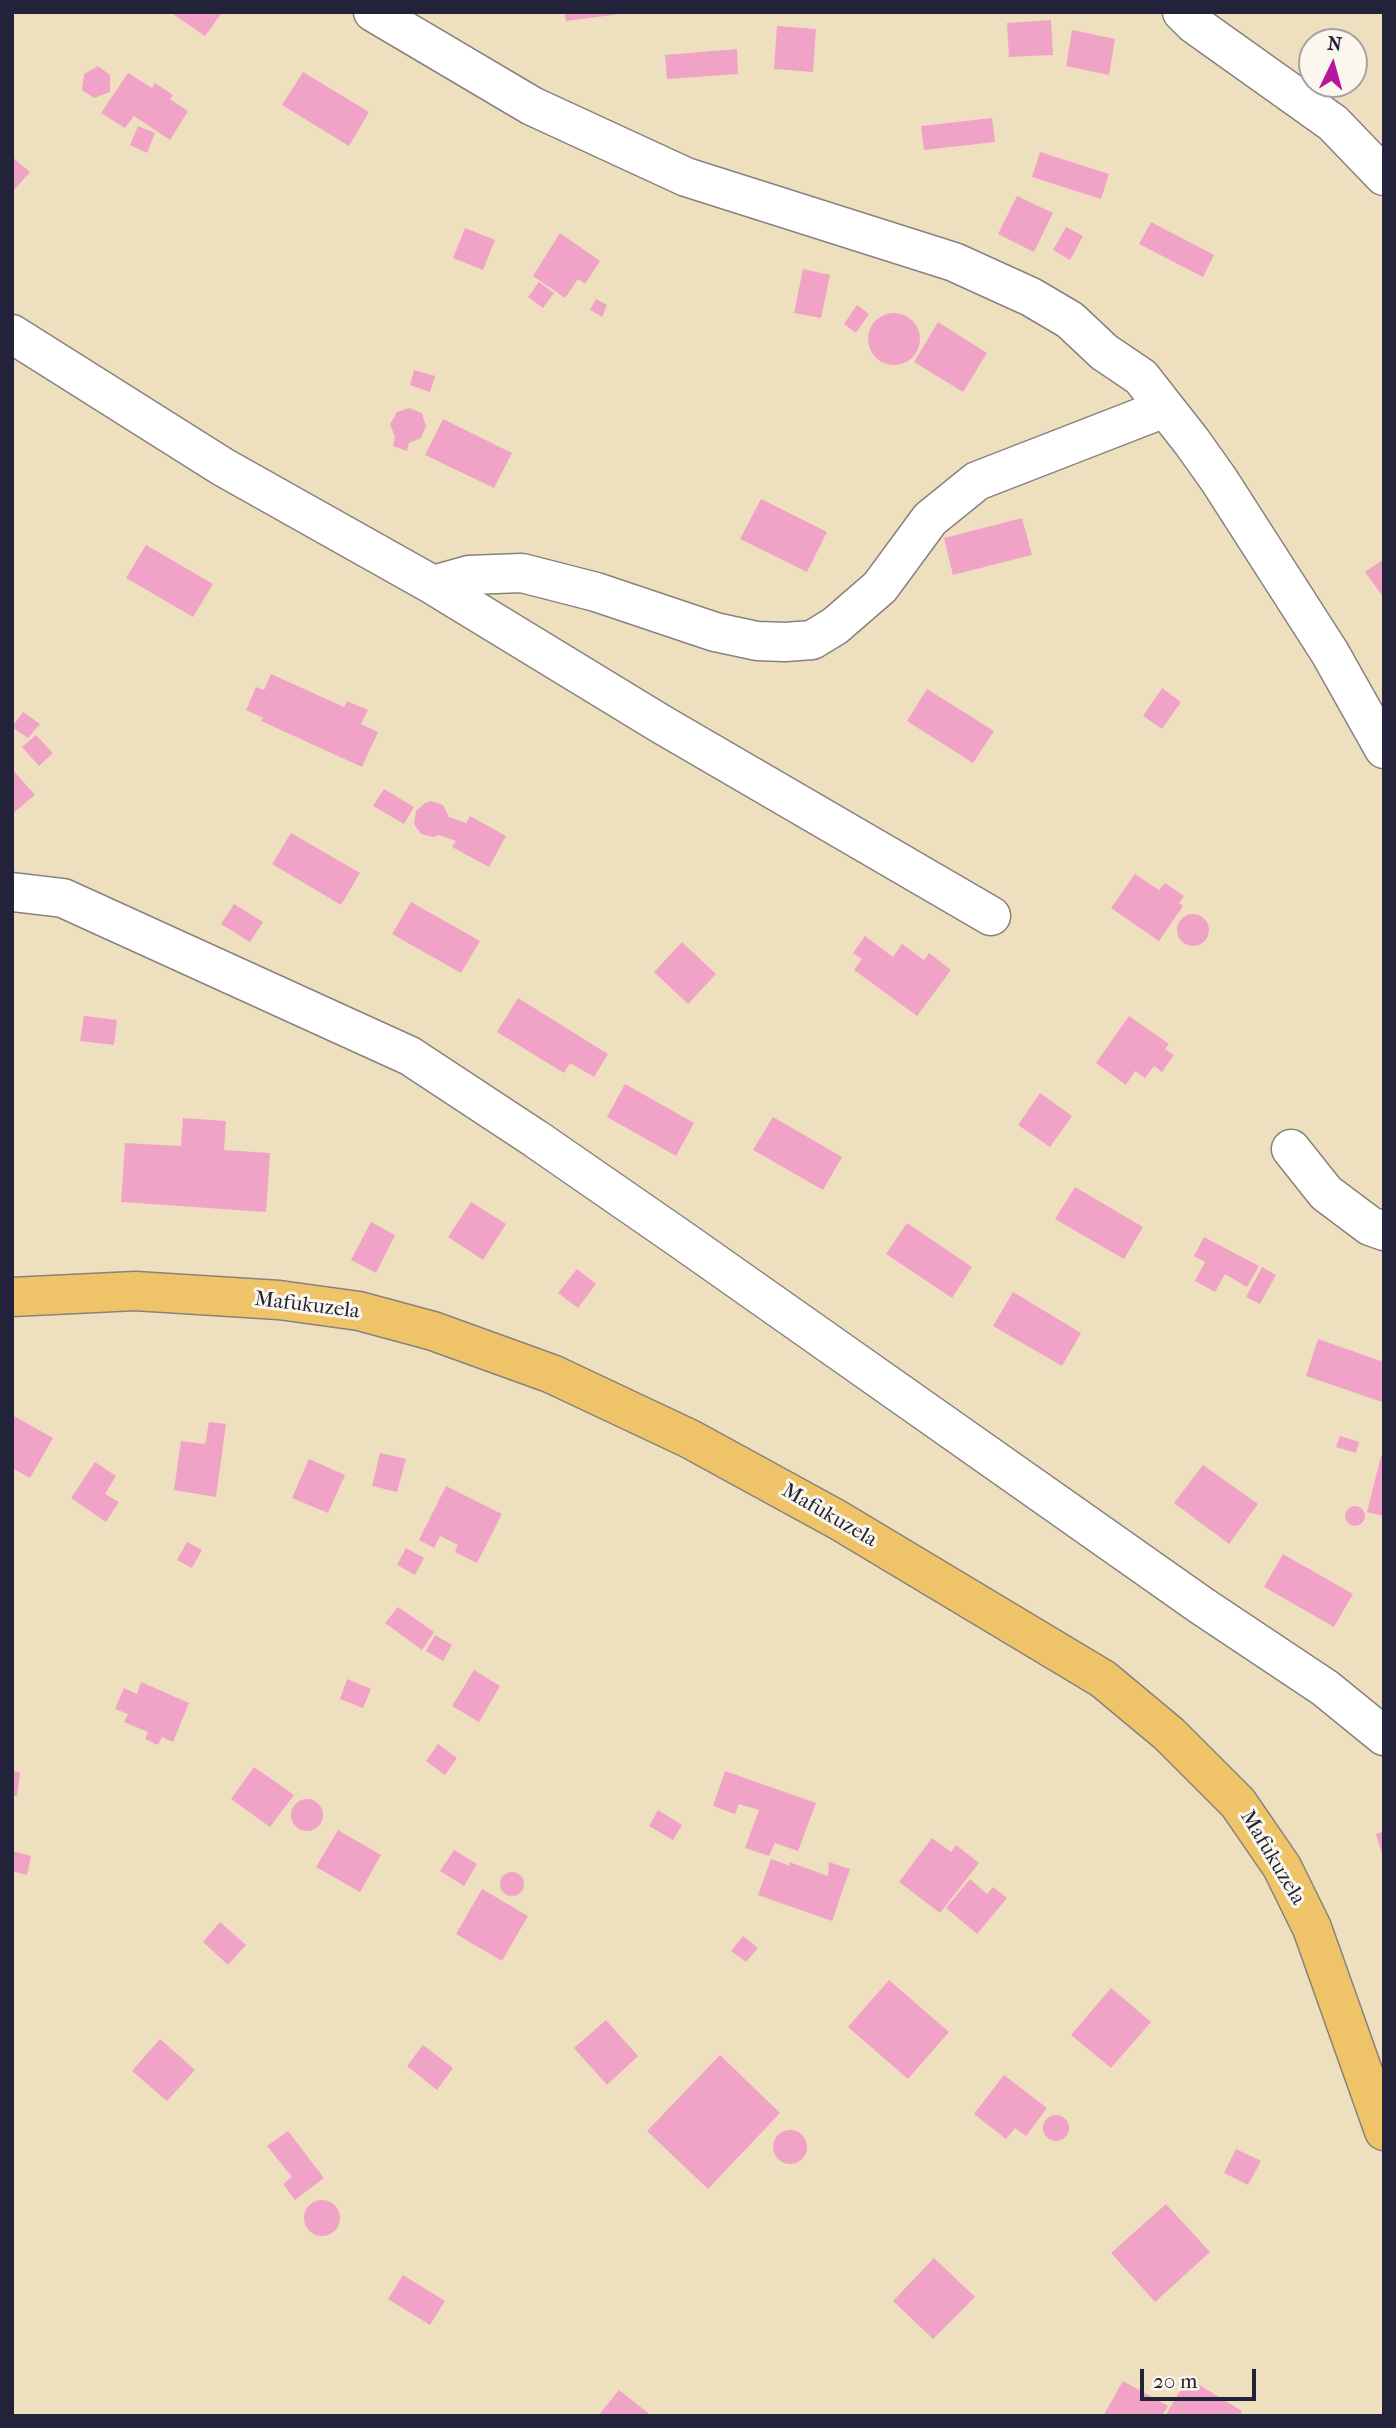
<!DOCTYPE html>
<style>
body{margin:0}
#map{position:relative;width:1396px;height:2428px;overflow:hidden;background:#eee0bf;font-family:"IM FELL French Canon",serif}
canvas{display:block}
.frame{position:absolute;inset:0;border:14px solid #22223b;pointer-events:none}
.north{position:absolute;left:1298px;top:28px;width:70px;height:70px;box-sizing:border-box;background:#fbf7ec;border:2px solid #a4a2a5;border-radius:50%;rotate:5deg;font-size:19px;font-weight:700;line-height:28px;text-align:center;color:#22223b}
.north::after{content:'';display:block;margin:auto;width:24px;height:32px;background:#b5179e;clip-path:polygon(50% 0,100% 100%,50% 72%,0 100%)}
.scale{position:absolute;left:1140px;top:2369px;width:116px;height:32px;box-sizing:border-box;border:4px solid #22223b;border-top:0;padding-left:9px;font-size:21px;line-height:24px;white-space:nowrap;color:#22223b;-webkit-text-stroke:5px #fbf7ec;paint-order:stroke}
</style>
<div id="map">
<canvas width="1396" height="2428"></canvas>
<div class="frame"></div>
<div class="north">N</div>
<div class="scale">20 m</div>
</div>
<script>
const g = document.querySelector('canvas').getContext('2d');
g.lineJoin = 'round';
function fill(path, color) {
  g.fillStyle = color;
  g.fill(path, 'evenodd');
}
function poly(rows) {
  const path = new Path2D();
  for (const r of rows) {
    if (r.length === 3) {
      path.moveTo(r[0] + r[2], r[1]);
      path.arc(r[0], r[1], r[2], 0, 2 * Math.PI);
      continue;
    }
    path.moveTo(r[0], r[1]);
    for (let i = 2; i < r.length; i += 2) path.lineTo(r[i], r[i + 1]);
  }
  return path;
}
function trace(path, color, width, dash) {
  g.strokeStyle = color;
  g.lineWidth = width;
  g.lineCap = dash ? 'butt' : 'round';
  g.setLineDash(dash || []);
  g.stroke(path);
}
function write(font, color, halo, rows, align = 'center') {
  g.font = font + ' "IM FELL French Canon",serif';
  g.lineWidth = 6;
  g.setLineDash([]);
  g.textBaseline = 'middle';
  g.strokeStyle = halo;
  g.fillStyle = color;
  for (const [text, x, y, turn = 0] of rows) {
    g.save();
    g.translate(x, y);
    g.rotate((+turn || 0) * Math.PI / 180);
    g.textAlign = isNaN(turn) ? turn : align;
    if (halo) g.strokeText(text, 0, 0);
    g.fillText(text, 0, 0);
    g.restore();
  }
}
fill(poly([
 [170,12,219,12,221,14,205,36],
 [564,12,620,12,620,14,566,21],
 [1051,20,1053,55,1009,57,1007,23],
 [777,26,816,29,813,72,774,69],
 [1072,30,1115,39,1109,75,1066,66],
 [737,49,738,74,667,79,665,55],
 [98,66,110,75,110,92,94,98,82,90,84,74],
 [303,72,369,112,349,146,282,105],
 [128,73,152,88,155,83,173,95,170,99,188,111,170,140,134,116,125,128,101,113],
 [992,118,995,142,924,150,921,126],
 [138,126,155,133,147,153,130,145],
 [1040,152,1109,174,1101,199,1032,177],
 [12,157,30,172,14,190,12,188],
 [1017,196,1053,213,1034,252,998,234],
 [1151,222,1214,255,1203,277,1139,244],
 [1066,227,1083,236,1070,260,1053,250],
 [465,228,495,240,483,270,453,258],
 [560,233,600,261,585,284,578,279,565,298,533,276],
 [803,269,830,275,821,318,794,313],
 [539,282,554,293,543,308,528,297],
 [596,299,607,305,602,317,590,310],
 [857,305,869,314,856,333,844,324],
 [894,339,26],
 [938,322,987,353,963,392,914,362],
 [414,370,435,376,430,392,410,385],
 [409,408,422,413,426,426,421,438,409,443,407,451,393,446,395,437,390,424,397,412],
 [443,419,512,453,494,488,425,455],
 [761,499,827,532,807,572,740,539],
 [1022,518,1032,555,953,575,944,538],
 [146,545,213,584,193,617,126,578],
 [1384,559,1384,598,1365,572],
 [271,674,344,707,347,701,368,710,361,724,378,732,362,767,261,721,263,718,246,710,256,687,264,690],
 [1162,688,1181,702,1162,729,1143,716],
 [927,689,994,731,973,763,907,721],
 [23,712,40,724,28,738,12,727],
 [36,735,53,753,39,766,22,747],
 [12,769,35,795,12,814],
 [384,789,414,807,404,824,373,806],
 [431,801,443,805,449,817,466,823,470,816,506,836,489,867,452,847,456,841,439,835,433,837,421,834,414,824,416,811,425,803],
 [291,833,360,873,341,905,272,864],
 [1135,874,1159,890,1165,883,1184,896,1179,903,1183,906,1159,941,1111,908],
 [411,902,480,941,461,973,392,934],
 [234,904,263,922,250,942,221,924],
 [1193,930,16],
 [865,936,893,957,902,944,924,960,929,953,951,970,917,1016,854,970,862,959,853,953],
 [682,942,716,974,688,1004,654,972],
 [518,998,608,1054,594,1077,570,1063,564,1073,497,1032],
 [84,1016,117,1020,114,1045,80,1041],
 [1129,1016,1169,1044,1165,1049,1174,1055,1162,1072,1154,1066,1145,1078,1135,1071,1126,1085,1096,1063],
 [625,1084,694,1123,676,1156,607,1117],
 [1040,1093,1072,1116,1050,1147,1018,1125],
 [773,1117,842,1157,823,1190,753,1150],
 [183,1118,226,1121,224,1150,270,1153,266,1212,121,1202,125,1143,181,1146],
 [1075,1187,1143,1227,1124,1259,1055,1219],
 [471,1202,506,1224,483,1260,448,1237],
 [371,1222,395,1235,376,1273,351,1260],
 [907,1223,972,1267,952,1298,886,1254],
 [1204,1237,1259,1266,1247,1287,1225,1274,1215,1292,1195,1281,1205,1262,1194,1256],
 [1262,1267,1276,1275,1260,1304,1246,1297],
 [577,1269,596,1284,578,1308,558,1293],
 [1013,1292,1081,1333,1062,1366,993,1326],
 [1318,1339,1384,1362,1382,1402,1306,1376],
 [12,1415,53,1438,30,1478,12,1468],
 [209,1422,226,1424,216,1497,174,1490,181,1441,205,1444],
 [1340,1436,1359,1442,1356,1453,1336,1447],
 [380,1453,406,1459,397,1492,372,1486],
 [1381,1456,1384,1457,1384,1516,1367,1512],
 [309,1459,345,1475,328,1513,292,1498],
 [95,1462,116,1476,105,1494,119,1502,106,1522,71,1498],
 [1203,1465,1258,1504,1229,1544,1174,1503],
 [446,1486,502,1514,477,1563,455,1552,458,1545,440,1536,434,1548,419,1540],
 [1355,1516,10],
 [187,1542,202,1550,192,1568,177,1560],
 [406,1548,424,1558,415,1575,397,1565],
 [1283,1554,1353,1594,1334,1627,1264,1587],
 [398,1607,434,1632,422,1650,385,1623],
 [435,1635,452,1645,443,1661,426,1651],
 [474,1670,500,1686,479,1722,452,1706],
 [347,1679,371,1689,363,1708,340,1699],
 [141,1682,189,1703,173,1742,162,1737,158,1745,145,1739,148,1732,124,1722,128,1714,115,1709,124,1688,137,1694],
 [438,1744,457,1758,445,1775,426,1761],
 [254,1767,294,1795,270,1827,231,1799],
 [12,1771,20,1772,17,1796,12,1796],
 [725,1771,816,1803,798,1851,775,1843,769,1856,745,1848,759,1810,739,1804,735,1814,713,1806],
 [307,1815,16],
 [658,1810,682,1825,673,1840,649,1826],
 [338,1830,381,1855,360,1892,316,1867],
 [1384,1831,1384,1857,1383,1857,1376,1834],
 [932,1838,951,1852,956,1845,979,1863,940,1913,899,1882],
 [454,1850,477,1864,464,1886,440,1871],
 [12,1851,31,1856,27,1875,12,1871],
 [771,1859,790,1866,789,1862,828,1876,829,1862,850,1869,832,1921,758,1895],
 [512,1884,12],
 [970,1879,987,1894,993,1887,1007,1898,977,1934,946,1908],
 [482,1889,528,1916,502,1961,456,1934],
 [220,1922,246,1945,228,1965,203,1942],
 [743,1936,758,1948,746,1962,731,1951],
 [889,1980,949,2032,908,2079,848,2027],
 [1111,1988,1151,2022,1111,2068,1071,2035],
 [606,2020,638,2056,607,2085,574,2048],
 [160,2039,195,2070,167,2101,132,2071],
 [423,2045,453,2068,437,2090,407,2066],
 [720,2055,780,2113,708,2189,647,2131],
 [1004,2075,1047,2108,1026,2136,1015,2128,1006,2139,974,2114],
 [1056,2128,13],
 [790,2147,17],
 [288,2131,324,2178,295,2200,283,2184,292,2177,267,2146],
 [1236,2149,1261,2161,1248,2185,1224,2173],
 [322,2218,18],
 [1166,2204,1210,2252,1155,2302,1111,2253],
 [934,2258,975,2297,933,2339,893,2301],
 [403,2275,445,2301,430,2325,388,2299],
 [1188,2378,1242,2411,1239,2416,1165,2416],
 [1123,2381,1168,2406,1162,2416,1103,2416],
 [619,2390,652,2416,598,2416]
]), '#f0a3c6');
const minor = poly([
 [373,12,532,106,686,177,954,262,1031,297,1070,320,1104,352,1141,377,1192,442,1219,480,1330,653,1384,749],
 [1182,12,1194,24,1333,123,1384,176],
 [12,334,223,467,433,585,661,724,991,916],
 [433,585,469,575,522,573,596,592,715,632,757,641,785,642,812,640,835,626,880,587,930,519,977,481,1165,408],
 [12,892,63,898,410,1056,536,1139,682,1240,1202,1606,1325,1688,1384,1736],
 [1291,1149,1326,1193,1370,1226,1384,1231]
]);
const major = poly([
 [12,1297,135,1291,279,1300,359,1311,433,1331,552,1374,690,1439,838,1520,1103,1679,1169,1734,1238,1803,1282,1867,1312,1928,1384,2131]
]);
trace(minor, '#88817d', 41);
trace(major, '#88817d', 41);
trace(minor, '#fff', 38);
trace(major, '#efc469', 38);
write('21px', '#22223b', '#fbf7ec', [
 ["Mafukuzela",307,1306,7],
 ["Mafukuzela",829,1516,30],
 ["Mafukuzela",1272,1858,59]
]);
</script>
